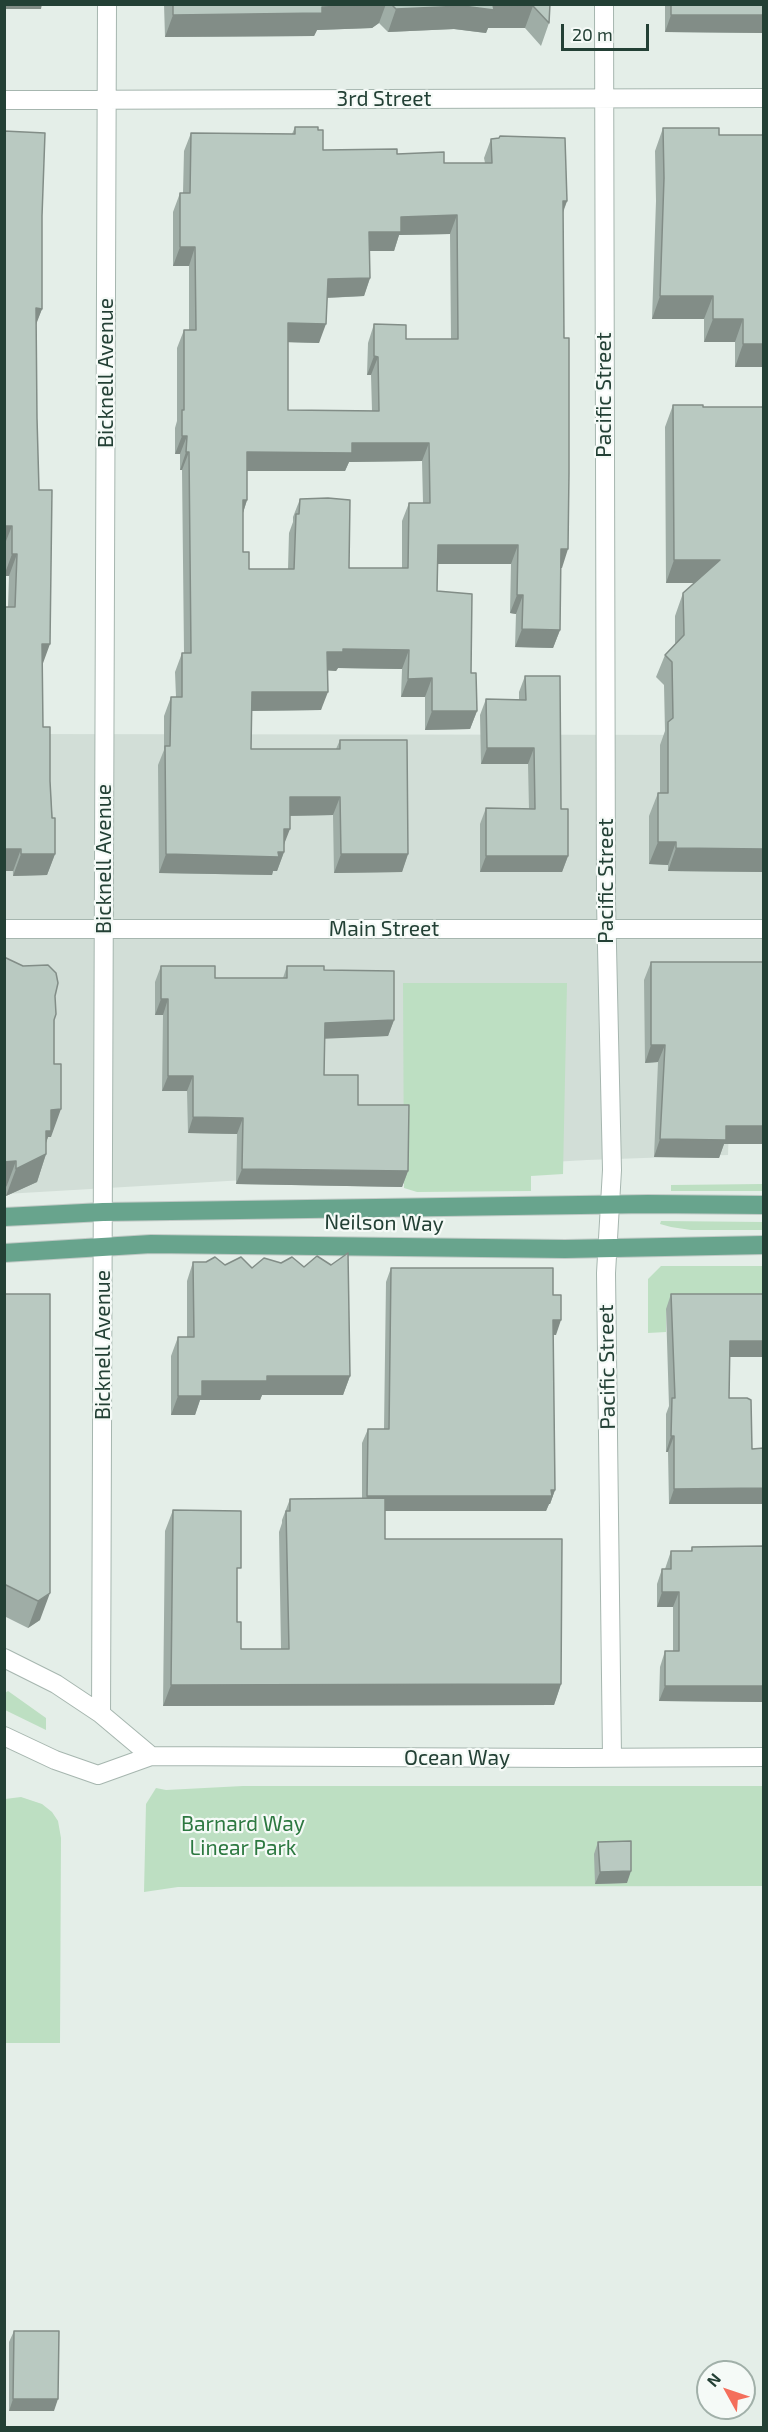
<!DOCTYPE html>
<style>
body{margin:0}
#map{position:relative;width:768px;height:2432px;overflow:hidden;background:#e4eee8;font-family:"Exo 2",sans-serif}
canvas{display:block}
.frame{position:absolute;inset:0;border:6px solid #234035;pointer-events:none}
.north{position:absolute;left:696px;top:2360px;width:60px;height:60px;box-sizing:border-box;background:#f5faf7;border:2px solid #a1b0a9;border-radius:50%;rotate:310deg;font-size:16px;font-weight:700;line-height:24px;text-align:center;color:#234035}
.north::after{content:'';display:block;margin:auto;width:21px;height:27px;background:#f46f5c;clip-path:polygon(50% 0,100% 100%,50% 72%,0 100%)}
.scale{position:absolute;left:561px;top:24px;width:88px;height:27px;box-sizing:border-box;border:3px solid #234035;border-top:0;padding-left:8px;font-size:18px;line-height:21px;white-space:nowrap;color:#234035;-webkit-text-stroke:4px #f5faf7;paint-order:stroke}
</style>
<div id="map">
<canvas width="768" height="2432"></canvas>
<div class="frame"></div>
<div class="north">N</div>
<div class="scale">20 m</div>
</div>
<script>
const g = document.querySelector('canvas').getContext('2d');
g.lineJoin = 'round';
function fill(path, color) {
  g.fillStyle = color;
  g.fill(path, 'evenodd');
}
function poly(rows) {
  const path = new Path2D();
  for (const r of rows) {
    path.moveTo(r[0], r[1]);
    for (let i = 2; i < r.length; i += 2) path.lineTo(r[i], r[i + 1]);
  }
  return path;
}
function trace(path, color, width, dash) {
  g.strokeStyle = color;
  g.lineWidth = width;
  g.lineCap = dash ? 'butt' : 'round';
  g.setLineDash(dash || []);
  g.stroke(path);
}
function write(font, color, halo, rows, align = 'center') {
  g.font = font + ' "Exo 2",sans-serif';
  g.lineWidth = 4.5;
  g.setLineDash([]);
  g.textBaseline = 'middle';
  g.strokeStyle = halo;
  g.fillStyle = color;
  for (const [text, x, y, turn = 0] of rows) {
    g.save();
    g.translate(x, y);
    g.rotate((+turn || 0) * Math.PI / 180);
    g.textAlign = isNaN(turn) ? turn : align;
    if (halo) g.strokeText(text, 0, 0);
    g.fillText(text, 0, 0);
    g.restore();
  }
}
fill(poly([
 [5,734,763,735,763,963,734,964,728,1155,587,1160,5,1194]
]), '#d2ded7');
fill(poly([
 [403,983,567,983,563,1174,531,1176,531,1191,417,1192,404,1188],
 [763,1184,763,1191,671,1191,671,1185],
 [661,1221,763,1222,763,1230,691,1230,671,1227,660,1224],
 [661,1266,763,1266,763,1313,666,1309,666,1332,648,1333,648,1279],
 [8,1691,46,1718,46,1730,5,1710,5,1693],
 [243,1786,763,1786,763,1886,178,1887,144,1892,146,1804,156,1788,166,1790],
 [21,1797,42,1804,52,1812,58,1821,61,1838,60,2043,5,2043,5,1799]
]), '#bddfc2');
const minor = poly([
 [604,4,606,902,612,1170,606,1273,612,1757],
 [4,100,764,98],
 [4,929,764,929],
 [4,1658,56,1684,101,1714,151,1756],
 [101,1714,107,4],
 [4,1736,55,1760,98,1775,151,1756,568,1758,764,1757]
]);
const major = poly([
 [4,1217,103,1212,648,1204,764,1205],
 [4,1253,151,1244,565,1249,764,1245]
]);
trace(minor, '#a6b6af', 20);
trace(major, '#c1cac6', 20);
trace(minor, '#fff', 18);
trace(major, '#68a48d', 18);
fill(poly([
 [164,4,550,4,549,23,541,46,525,28,488,28,486,33,454,29,388,32,379,23,372,28,317,30,314,36,165,37],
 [665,4,764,4,764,33,665,32],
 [295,127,318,130,323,150,397,154,444,163,485,163,484,158,491,139,499,138,500,136,567,201,563,213,562,568,560,568,560,630,553,648,515,647,516,614,510,613,511,564,437,564,437,591,471,673,477,711,470,729,425,730,425,697,401,697,402,669,338,668,336,671,327,670,321,710,252,711,251,749,336,749,340,740,408,854,402,872,334,873,333,815,290,816,284,846,284,852,277,871,273,871,272,875,159,873,158,765,164,750,164,716,171,697,176,697,175,672,182,653,184,653,182,470,180,470,180,454,175,454,175,428,177,421,177,348,184,330,189,330,189,266,173,266,173,212,180,193,183,193,184,151,191,133,292,134],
 [450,234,451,339,406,339,374,324,368,343,367,375,371,375,372,411,288,410,288,342,319,343,327,298,364,296,370,278,370,251,394,251,399,235],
 [422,461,423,503,409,503,402,521,402,568,349,568,300,499,293,517,293,522,289,533,288,569,249,569,243,552,243,513,247,500,247,471,345,471,349,462],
 [663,128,719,135,764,367,735,367,735,342,704,342,704,319,652,319,656,201,655,151],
 [4,131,42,216,42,309,36,323,37,418,42,666,43,727,50,781,55,854,47,875,13,876,8,607,9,576,4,576],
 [673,405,703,407,764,407,764,872,668,871,668,865,649,864,649,816,658,793,660,793,660,745,665,731,664,685,656,677,665,655,675,644,675,616,683,593,694,583,666,583,665,427],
 [525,676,561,809,568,856,562,872,480,872,480,824,486,808,529,809,528,764,481,764,480,715,486,699,519,700,519,692],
 [651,962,764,962,764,1144,724,1144,719,1158,654,1157,658,1062,645,1063,644,980],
 [161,966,215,978,283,978,287,966,324,970,394,1020,388,1036,325,1038,324,1075,358,1105,408,1171,402,1187,236,1184,237,1134,188,1133,187,1091,162,1091,163,1015,155,1015,155,982],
 [55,996,51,1137,48,1137,46,1143,46,1154,37,1182,6,1196,6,1188],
 [193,1262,252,1268,350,1376,343,1395,262,1395,260,1400,200,1400,195,1415,171,1415,171,1356,178,1337,187,1337,187,1281],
 [391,1268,553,1295,556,1335,553,1335,555,1490,550,1504,549,1504,546,1511,385,1511,385,1539,561,1684,554,1705,163,1706,165,1531,173,1510,237,1577,237,1622,241,1649,281,1649,279,1532,282,1523,282,1520,290,1499,362,1499,362,1443,368,1429,384,1429,386,1282],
 [4,1294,40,1620,28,1628,4,1616],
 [671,1294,730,1357,729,1398,752,1449,764,1448,764,1504,669,1504,668,1452,666,1452,666,1414,669,1406,666,1309],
 [764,1546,764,1702,659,1701,660,1667,665,1651,673,1651,673,1607,657,1607,657,1584,662,1569,665,1569,671,1551,691,1551,692,1547],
 [598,1842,627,1883,595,1884,594,1854],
 [14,2331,54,2411,9,2411,9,2342]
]), '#9fada6');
fill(poly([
 [4,4,42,4,41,9,4,9],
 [386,4,379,23,372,28,317,30,314,36,165,37,173,15],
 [493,5,533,6,525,28,488,28,486,33,454,29,388,32,396,9],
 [671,15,764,15,764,33,665,32],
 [563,201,567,201,560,219],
 [457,215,450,234,399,235,394,251,363,251,369,232,401,217],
 [180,247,195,247,189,266,173,266],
 [370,278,364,296,321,298,328,279],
 [660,296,713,296,704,319,652,319],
 [36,308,42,309,34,330],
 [713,319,743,319,735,342,704,342],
 [288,323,326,324,319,343,281,342],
 [743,344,764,344,764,367,735,367],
 [374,356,378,357,371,375,367,375],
 [182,436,187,436,180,454,175,454],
 [352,443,429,443,422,461,349,462,345,471,241,471,247,452],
 [186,452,189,452,182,470,180,470],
 [243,500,247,500,241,519],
 [4,526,12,526,4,546],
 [438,545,518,545,511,564,431,564],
 [561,549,568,549,562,568,554,568],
 [12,554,17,554,9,576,4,576],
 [674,560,720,560,711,583,666,583],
 [517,595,523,595,516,614,510,613],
 [522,629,560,630,553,648,515,647],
 [42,644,50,644,42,666,34,666],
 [343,649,409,650,402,669,338,668,336,671,321,670,327,652],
 [432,678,425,697,401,697,408,679],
 [252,692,328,692,321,710,245,711],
 [432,711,477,711,470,729,425,730],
 [487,748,534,748,528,764,481,764],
 [290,797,340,797,333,815,283,816],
 [284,829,290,829,283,847],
 [658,842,676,842,668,865,649,864],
 [676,848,764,849,764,872,668,871],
 [4,849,21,849,13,871,4,871],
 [284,852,277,871,273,871,272,875,159,873,166,854],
 [21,854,55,854,47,875,13,876],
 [341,854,408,854,402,872,334,873],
 [486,856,568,856,562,872,480,872],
 [161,999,168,999,163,1015,155,1015],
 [394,1020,388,1036,319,1039,325,1023],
 [651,1045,665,1045,658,1062,645,1063],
 [168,1076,193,1076,187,1091,162,1091],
 [61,1109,51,1137,48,1137,41,1157,46,1154,37,1182,6,1196,16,1169,51,1110],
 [193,1117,243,1118,237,1134,188,1133],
 [726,1126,764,1126,764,1144,724,1144,719,1158,654,1157,660,1139],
 [16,1161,6,1188,4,1188,4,1162],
 [242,1169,408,1171,402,1187,236,1184],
 [553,1320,561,1320,556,1335,548,1334],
 [730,1341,764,1341,764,1357,724,1357],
 [267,1376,350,1376,343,1395,262,1395,260,1400,200,1400,195,1415,171,1415,178,1396,202,1381],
 [671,1436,674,1436,668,1452,666,1452],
 [764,1488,764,1504,669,1504,674,1489],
 [555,1490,550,1504,549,1504,546,1511,362,1511,367,1496],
 [662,1592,679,1592,673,1607,657,1607],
 [50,1593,40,1620,28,1628,38,1601],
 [561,1684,554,1705,163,1706,171,1685],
 [665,1686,764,1686,764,1702,659,1701],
 [631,1871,627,1883,595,1884,600,1872],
 [13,2399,58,2399,54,2411,9,2411]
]), '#828d87');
const building = poly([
 [173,4,382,4,380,5,322,7,322,13,173,15,173,4],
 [391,4,550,4,549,23,533,6,493,5,494,10,463,6,396,9,391,4],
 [671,4,764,4,764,15,671,15,671,4],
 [295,127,318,127,318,130,323,130,323,150,397,149,397,154,444,152,444,163,492,163,491,139,499,138,500,136,565,138,567,201,563,201,564,338,569,338,569,473,568,549,561,549,560,630,522,629,523,595,517,595,518,545,438,545,437,591,472,594,471,673,476,673,477,711,432,711,432,678,408,679,409,650,343,649,343,652,327,652,328,692,252,692,251,749,340,749,340,740,407,740,408,854,341,854,340,797,290,797,290,829,284,829,284,852,278,852,279,857,166,854,165,746,170,746,171,697,182,697,182,653,191,653,189,452,186,452,187,436,182,436,182,410,184,410,184,330,196,330,195,247,180,247,180,193,190,193,191,133,295,134,295,127],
 [457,215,458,339,406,339,406,325,374,324,374,356,378,357,379,411,288,410,288,323,326,324,328,279,370,278,369,232,401,232,401,217,457,215],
 [352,443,429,443,430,503,409,503,408,568,349,568,350,500,328,498,300,499,299,514,296,514,294,569,249,569,249,552,243,552,243,500,247,500,247,452,352,453,352,443],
 [663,128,719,128,719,135,764,135,764,344,743,344,743,319,713,319,713,296,660,296,664,178,663,128],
 [4,131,45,133,42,216,42,309,36,308,37,418,39,490,52,490,50,644,42,644,43,727,50,727,50,781,52,818,55,818,55,854,21,854,21,849,4,849,4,607,15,607,17,554,12,554,12,526,4,526,4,131],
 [673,405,703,405,703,407,764,407,764,849,676,848,676,842,658,842,658,793,668,793,668,722,673,718,672,662,665,655,684,635,683,593,720,560,674,560,673,405],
 [525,676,560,676,561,809,568,809,568,856,486,856,486,808,535,809,534,748,487,748,486,699,526,700,525,676],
 [4,957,23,966,48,965,56,973,58,983,55,996,56,1014,54,1020,54,1064,61,1064,61,1109,51,1110,51,1131,46,1131,46,1154,16,1169,16,1161,4,1162,4,957],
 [651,962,764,962,764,1126,726,1126,726,1140,660,1139,665,1045,651,1045,651,962],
 [161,966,215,966,215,978,287,978,287,966,324,966,324,970,394,971,394,1020,325,1023,324,1075,358,1075,358,1105,409,1105,408,1171,242,1169,243,1118,193,1117,193,1076,168,1076,168,999,161,999,161,966],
 [348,1253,350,1376,267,1376,267,1381,202,1381,202,1396,178,1396,178,1337,194,1337,193,1262,206,1262,215,1257,225,1265,241,1257,252,1268,264,1258,281,1263,292,1257,304,1267,317,1256,331,1265,348,1253],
 [391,1268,553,1268,553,1295,561,1295,561,1320,553,1320,555,1490,551,1490,552,1496,367,1496,368,1429,389,1429,391,1268],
 [4,1294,50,1294,50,1593,38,1601,4,1584,4,1294],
 [671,1294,764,1294,764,1341,730,1341,729,1398,747,1398,751,1400,752,1449,764,1448,764,1488,674,1489,674,1436,671,1436,672,1398,675,1398,671,1294],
 [385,1498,385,1539,562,1539,561,1684,171,1685,173,1510,241,1511,241,1568,237,1568,237,1622,241,1622,241,1649,289,1649,286,1511,290,1511,290,1499,385,1498],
 [764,1546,764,1686,665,1686,665,1651,679,1651,679,1592,662,1592,662,1569,671,1569,671,1551,692,1551,692,1547,764,1546],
 [631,1841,631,1871,600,1872,598,1842,631,1841],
 [14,2331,59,2331,58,2399,13,2399,14,2331]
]);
fill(building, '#b9c9c1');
trace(building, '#828d87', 1.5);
write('21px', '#234035', '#f5faf7', [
 ["3rd Street",384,99],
 ["Bicknell Avenue",106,373,-90],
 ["Pacific Street",604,395,-90],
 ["Bicknell Avenue",104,859,-90],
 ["Pacific Street",606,881,-90],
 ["Main Street",384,929],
 ["Neilson Way",384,1223,1],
 ["Bicknell Avenue",103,1345,-90],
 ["Pacific Street",607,1367,-91],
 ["Ocean Way",457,1758]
]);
write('21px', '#2c7840', '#f5faf7', [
 ["Barnard Way",243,1824],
 ["Linear Park",243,1848]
]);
</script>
